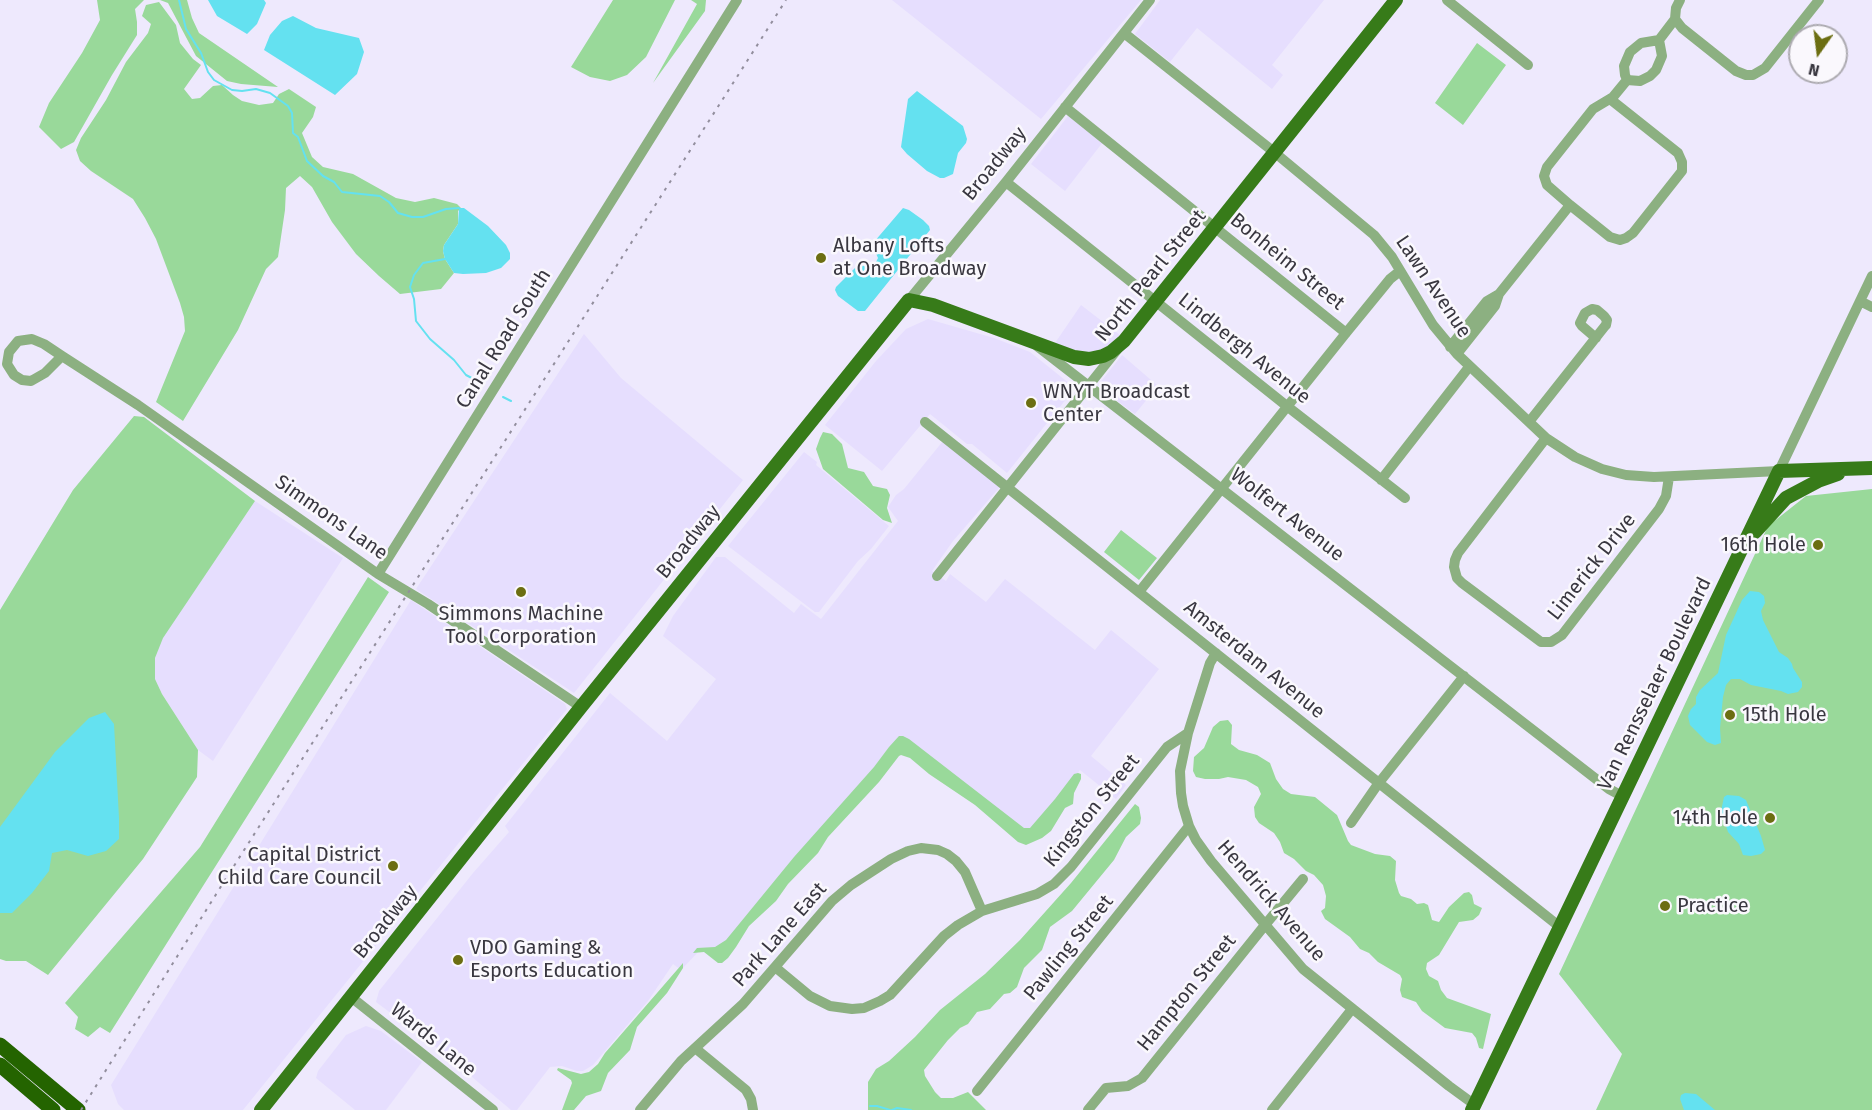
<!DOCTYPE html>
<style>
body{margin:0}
#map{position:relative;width:1872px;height:1110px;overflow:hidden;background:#eee9fd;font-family:"Fira Sans",sans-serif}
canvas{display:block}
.north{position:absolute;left:1788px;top:24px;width:60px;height:60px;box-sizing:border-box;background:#faf8fd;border:2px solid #adabb1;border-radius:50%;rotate:194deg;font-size:16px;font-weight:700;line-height:24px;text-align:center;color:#393740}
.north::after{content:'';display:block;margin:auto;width:21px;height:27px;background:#6c6e12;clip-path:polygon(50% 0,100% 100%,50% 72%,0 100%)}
</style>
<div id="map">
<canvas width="1872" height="1110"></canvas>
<div class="north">N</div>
</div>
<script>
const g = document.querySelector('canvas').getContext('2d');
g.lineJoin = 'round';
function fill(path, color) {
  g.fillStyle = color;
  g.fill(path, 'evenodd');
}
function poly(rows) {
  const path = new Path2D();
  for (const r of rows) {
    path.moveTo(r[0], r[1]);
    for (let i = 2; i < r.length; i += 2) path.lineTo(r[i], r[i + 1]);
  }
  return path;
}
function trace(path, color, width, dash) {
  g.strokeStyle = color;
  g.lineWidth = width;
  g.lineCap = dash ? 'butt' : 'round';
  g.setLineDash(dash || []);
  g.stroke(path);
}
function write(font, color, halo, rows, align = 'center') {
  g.font = font + ' "Fira Sans",sans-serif';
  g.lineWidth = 5;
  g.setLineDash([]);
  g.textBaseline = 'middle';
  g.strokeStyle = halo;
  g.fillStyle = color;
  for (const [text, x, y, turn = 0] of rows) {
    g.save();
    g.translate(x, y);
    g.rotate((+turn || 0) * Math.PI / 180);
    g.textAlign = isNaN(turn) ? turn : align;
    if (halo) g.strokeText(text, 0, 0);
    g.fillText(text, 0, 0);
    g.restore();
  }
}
fill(poly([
 [892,0,1141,0,1041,119],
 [1160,0,1324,0,1272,65,1283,75,1272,89,1197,28,1170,62,1135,34],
 [1068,116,1103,142,1065,191,1031,164],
 [1081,305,1120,335,1110,346,1100,352,1078,352,1055,343],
 [928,319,994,338,1030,352,1075,388,1007,473,972,444,967,444,930,414,882,471,825,425,876,361,906,329],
 [584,334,621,378,743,480,574,693,416,589],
 [1122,355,1158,386,1135,414,1101,389,1099,384],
 [943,441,998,484,999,488,953,541,932,571,946,581,950,574,986,602,1005,579,1095,650,1111,630,1159,669,1091,756,1126,785,1116,799,1080,770,1029,836,901,744,714,957,702,948,681,970,673,964,648,1001,593,1065,583,1071,577,1071,562,1066,550,1067,517,1110,511,1110,445,1054,376,1002,379,991,473,873,509,832,505,826,610,693,667,741,716,679,663,636,673,616,716,557,725,557,794,613,801,604,821,619,898,521,888,507,896,495,904,489],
 [804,452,817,462,816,465,889,526,871,549,858,561,819,612,815,612,728,546],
 [255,501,343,558,213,761,198,750,162,694,155,679,155,658,162,638],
 [411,600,565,704,567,709,243,1110,124,1110,118,1104,111,1085],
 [366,1026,381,1031,422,1062,386,1110,355,1110,316,1078,318,1071,346,1035]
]), '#e6defe');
fill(poly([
 [97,0,144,0,135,9,137,22,137,35,112,75,74,142,61,149,39,127,49,103,82,53,100,20],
 [160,0,187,0,192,18,199,33,278,87,241,84,227,81,196,56,168,3],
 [613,0,675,0,646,57,627,75,610,81,590,77,571,67],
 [691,0,706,0,705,11,653,83,697,4],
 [159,2,176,25,180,43,193,59,201,65,184,89,192,99,200,98,213,86,222,85,233,95,242,101,259,105,273,103,279,94,289,89,316,107,313,117,302,133,312,157,323,167,353,174,396,198,415,202,434,198,457,204,461,208,458,211,458,224,444,245,443,251,445,259,454,273,441,289,400,294,379,276,356,254,332,222,312,187,300,176,286,188,285,210,278,257,266,269,238,330,183,421,156,402,185,331,184,317,180,303,156,239,145,218,133,199,91,171,80,161,76,150,81,138,106,100,126,62,148,33,151,24,142,16,146,5],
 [1477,43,1506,65,1463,125,1435,103],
 [134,416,144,417,255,501,163,638,155,658,155,679,162,694,198,750,197,777,143,859,48,975,26,961,6,961,0,959,0,610,73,490],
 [823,432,832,434,842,444,848,468,864,472,873,486,887,489,890,495,887,508,892,523,883,520,823,469,816,449,820,438],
 [1872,489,1872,1110,1596,1110,1622,1054,1559,974,1768,526,1806,496],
 [1121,530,1157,558,1139,580,1104,552],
 [368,577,389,592,110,1033,100,1027,88,1037,75,1029,78,1017,65,1003,200,847],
 [1228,720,1232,725,1231,744,1239,750,1257,755,1270,763,1276,779,1283,789,1291,794,1315,797,1337,815,1348,841,1351,845,1375,854,1390,856,1396,861,1395,880,1399,893,1401,896,1411,899,1417,904,1424,903,1428,905,1432,920,1439,922,1449,907,1464,893,1469,892,1472,895,1474,904,1482,908,1479,915,1473,920,1459,922,1439,955,1427,963,1426,969,1429,976,1438,981,1441,990,1447,998,1491,1014,1483,1049,1479,1048,1476,1038,1472,1033,1445,1028,1422,1011,1416,1002,1402,997,1400,990,1402,979,1400,975,1378,962,1369,953,1360,949,1350,937,1325,919,1321,911,1325,908,1326,896,1323,885,1314,875,1306,871,1294,859,1284,853,1280,842,1274,833,1259,823,1255,817,1254,807,1261,794,1258,787,1246,780,1228,777,1219,779,1205,779,1196,777,1193,771,1194,757,1204,748,1213,727,1220,721],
 [899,736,903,736,909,739,1024,828,1030,828,1055,799,1074,774,1078,773,1081,774,1081,779,1074,793,1073,804,1065,808,1051,831,1042,838,1026,845,1018,842,975,805,929,774,910,758,901,755,899,756,879,782,828,837,818,853,788,884,776,901,749,926,736,947,728,958,722,963,718,963,704,952,693,953,697,948,715,947,726,940,794,857,874,767,889,747],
 [1135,804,1139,807,1141,818,1140,824,1126,837,1114,860,1072,911,1050,927,1042,950,1024,968,1017,987,1010,993,1004,994,990,1009,977,1012,968,1024,960,1028,948,1040,924,1070,925,1076,935,1092,941,1098,953,1098,968,1092,986,1110,868,1110,868,1082,876,1069,889,1061,915,1037,940,1010,985,974,1020,940,1071,883],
 [683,963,683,968,667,993,637,1027,630,1050,608,1073,601,1091,586,1096,574,1110,562,1110,572,1083,571,1080,557,1070,558,1068,581,1074,589,1072,598,1064,605,1053]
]), '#99d99a');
fill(poly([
 [208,0,264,0,266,3,257,24,247,34,217,16],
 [293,16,316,28,359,38,364,52,357,74,335,95,264,50,270,35,282,21],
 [917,91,963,126,967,139,966,143,958,153,953,174,944,178,940,178,927,171,907,154,901,147,908,99],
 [459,208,464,208,488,226,506,245,510,253,510,259,501,268,486,273,463,274,454,273,452,270,445,259,443,251,444,245,458,224],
 [903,208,909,210,923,220,929,226,930,230,865,311,858,311,838,296,835,290,836,287,856,267,859,265,869,267,875,264,878,258,874,249,874,242],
 [1750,591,1759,592,1764,596,1765,603,1761,611,1763,620,1779,652,1788,658,1792,664,1793,668,1802,682,1802,687,1798,692,1788,694,1781,691,1751,685,1740,679,1731,679,1726,685,1723,697,1720,728,1721,743,1715,745,1707,742,1690,725,1688,716,1691,709,1696,704,1696,697,1700,690,1718,673,1726,635,1742,600],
 [105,712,114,724,119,818,119,839,106,851,88,856,67,850,52,853,49,871,32,893,12,913,0,913,0,827,55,752,89,718],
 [1727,795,1739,796,1746,800,1761,836,1765,850,1761,854,1751,856,1743,855,1739,844,1728,832,1721,811,1724,797],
 [1685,1093,1696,1094,1715,1110,1684,1110,1680,1099,1681,1095]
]), '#64e1f0');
trace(poly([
 [179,0,186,29,201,53,208,72,214,80,232,90,242,91,256,89,270,93,288,106,292,113,293,133,298,137,307,161,323,176,334,182,342,192,380,196,389,202,398,213,412,217,423,217,446,209,459,208],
 [445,259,423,263,414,275,410,287,414,299,416,321,430,339,454,360,466,375,483,384],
 [503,397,511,401],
 [870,1106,877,1106,890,1110],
 [892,1110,897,1108,911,1110]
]), '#64e1f0', 2);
trace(poly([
 [1447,0,1528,65],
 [1675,19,1682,28,1736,71,1746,75,1753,75,1765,68,1819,0],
 [1124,33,1274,152,1374,235,1392,257,1433,325,1457,354,1546,438,1575,457,1602,469,1626,475,1654,477,1779,471,1872,276],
 [1659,40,1662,56,1656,70,1650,76,1640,81,1627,80,1625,75,1624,66,1630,52,1641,43,1659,40],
 [1659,40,1675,19,1676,8,1680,0],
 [1065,107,1346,333],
 [1006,182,1288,407,1405,498],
 [1570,205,1610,237,1620,240,1626,238,1633,233,1682,171,1682,162,1678,153,1610,99],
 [909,300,1006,182,1150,0],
 [1860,301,1872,307],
 [1037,346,1609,789,1622,796],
 [1450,347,1487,301,1499,294],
 [1457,354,1495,306,1499,294,1570,205,1547,185,1544,176,1547,167,1593,109,1613,97,1627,80],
 [62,356,45,373,31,381,22,380,14,375,7,364,9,352,18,341,32,339,44,344,62,356,138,405,378,574,428,604,581,707],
 [925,422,1560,927],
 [1529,422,1605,326,1606,325,1607,320,1604,316,1597,310,1592,309,1585,313,1580,323,1582,326,1596,338],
 [1546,438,1458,553,1455,560,1454,567,1457,578,1462,583,1541,642,1551,642,1562,635,1659,509,1666,496,1669,477],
 [1381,480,1469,367],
 [378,574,737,0],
 [937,576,1117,350],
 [1139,592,1346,333,1390,279,1400,271],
 [1216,653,1210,663,1188,733,1180,771,1181,793,1183,806,1189,826,1196,840,1211,861,1303,969,1449,1086,1475,1105],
 [1351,823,1378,784,1464,676],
 [775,967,810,996,830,1006,852,1009,864,1008,880,1001,890,995,944,936,958,925,982,911,1037,894,1054,884,1071,867,1167,747,1188,733],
 [351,997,493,1110],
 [695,1048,746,1090,751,1099,753,1110],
 [977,1091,1189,826],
 [640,1110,681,1061,743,1004,832,901,851,885,891,859,908,851,921,848,938,850,947,854,956,861,965,872,982,911],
 [1088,1110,1106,1088,1128,1086,1142,1078,1265,925,1303,879],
 [1272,1110,1352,1009]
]), '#8cb081', 10);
trace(poly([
 [1755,532,1786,498,1818,481,1838,474],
 [261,1110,581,707,909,300,933,305,1074,357,1089,359,1103,356,1111,352,1124,341,1396,0],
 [1472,1110,1779,471,1872,468]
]), '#377b19', 14);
trace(poly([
 [0,1045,78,1110],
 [0,1065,53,1110]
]), '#246400', 15);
trace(poly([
 [81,1110,225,880,786,0]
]), '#928e9d', 2, [3, 6]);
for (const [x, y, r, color] of [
 [821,258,6,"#6c6e12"],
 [1031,403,6,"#6c6e12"],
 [1818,545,6,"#6c6e12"],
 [521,592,6,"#6c6e12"],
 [1730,715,6,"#6c6e12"],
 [1770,818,6,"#6c6e12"],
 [393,866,6,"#6c6e12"],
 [1665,906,6,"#6c6e12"],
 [458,960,6,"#6c6e12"]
]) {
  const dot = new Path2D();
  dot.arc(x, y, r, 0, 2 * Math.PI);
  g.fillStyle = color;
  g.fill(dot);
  trace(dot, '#faf8fd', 2);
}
write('20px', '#393740', '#faf8fd', [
 ["Broadway",995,164,-51],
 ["Bonheim Street",1287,262,39],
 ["North Pearl Street",1151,276,-51],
 ["Lawn Avenue",1433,287,56],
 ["Canal Road South",504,339,-58],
 ["Lindbergh Avenue",1244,349,39],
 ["Wolfert Avenue",1287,515,38],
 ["Simmons Lane",331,518,35],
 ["Broadway",689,542,-51],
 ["Limerick Drive",1592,567,-52],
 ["Amsterdam Avenue",1254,660,39],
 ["Van Rensselaer Boulevard",1655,684,-64],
 ["Kingston Street",1092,811,-51],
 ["Hendrick Avenue",1271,901,49],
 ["Broadway",386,922,-51],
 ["Park Lane East",780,935,-49],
 ["Pawling Street",1069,948,-51],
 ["Hampton Street",1187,993,-51],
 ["Wards Lane",433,1040,39]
]);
write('20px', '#393740', '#faf8fd', [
 ["Albany Lofts",833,246],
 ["at One Broadway",833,269],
 ["WNYT Broadcast",1043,392],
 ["Center",1043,415],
 ["16th Hole",1806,545,"right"],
 ["Simmons Machine",521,614,"center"],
 ["Tool Corporation",521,637,"center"],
 ["15th Hole",1742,715],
 ["14th Hole",1758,818,"right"],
 ["Capital District",381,855,"right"],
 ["Child Care Council",381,878,"right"],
 ["Practice",1677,906],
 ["VDO Gaming &",470,948],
 ["Esports Education",470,971]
], 'left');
</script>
